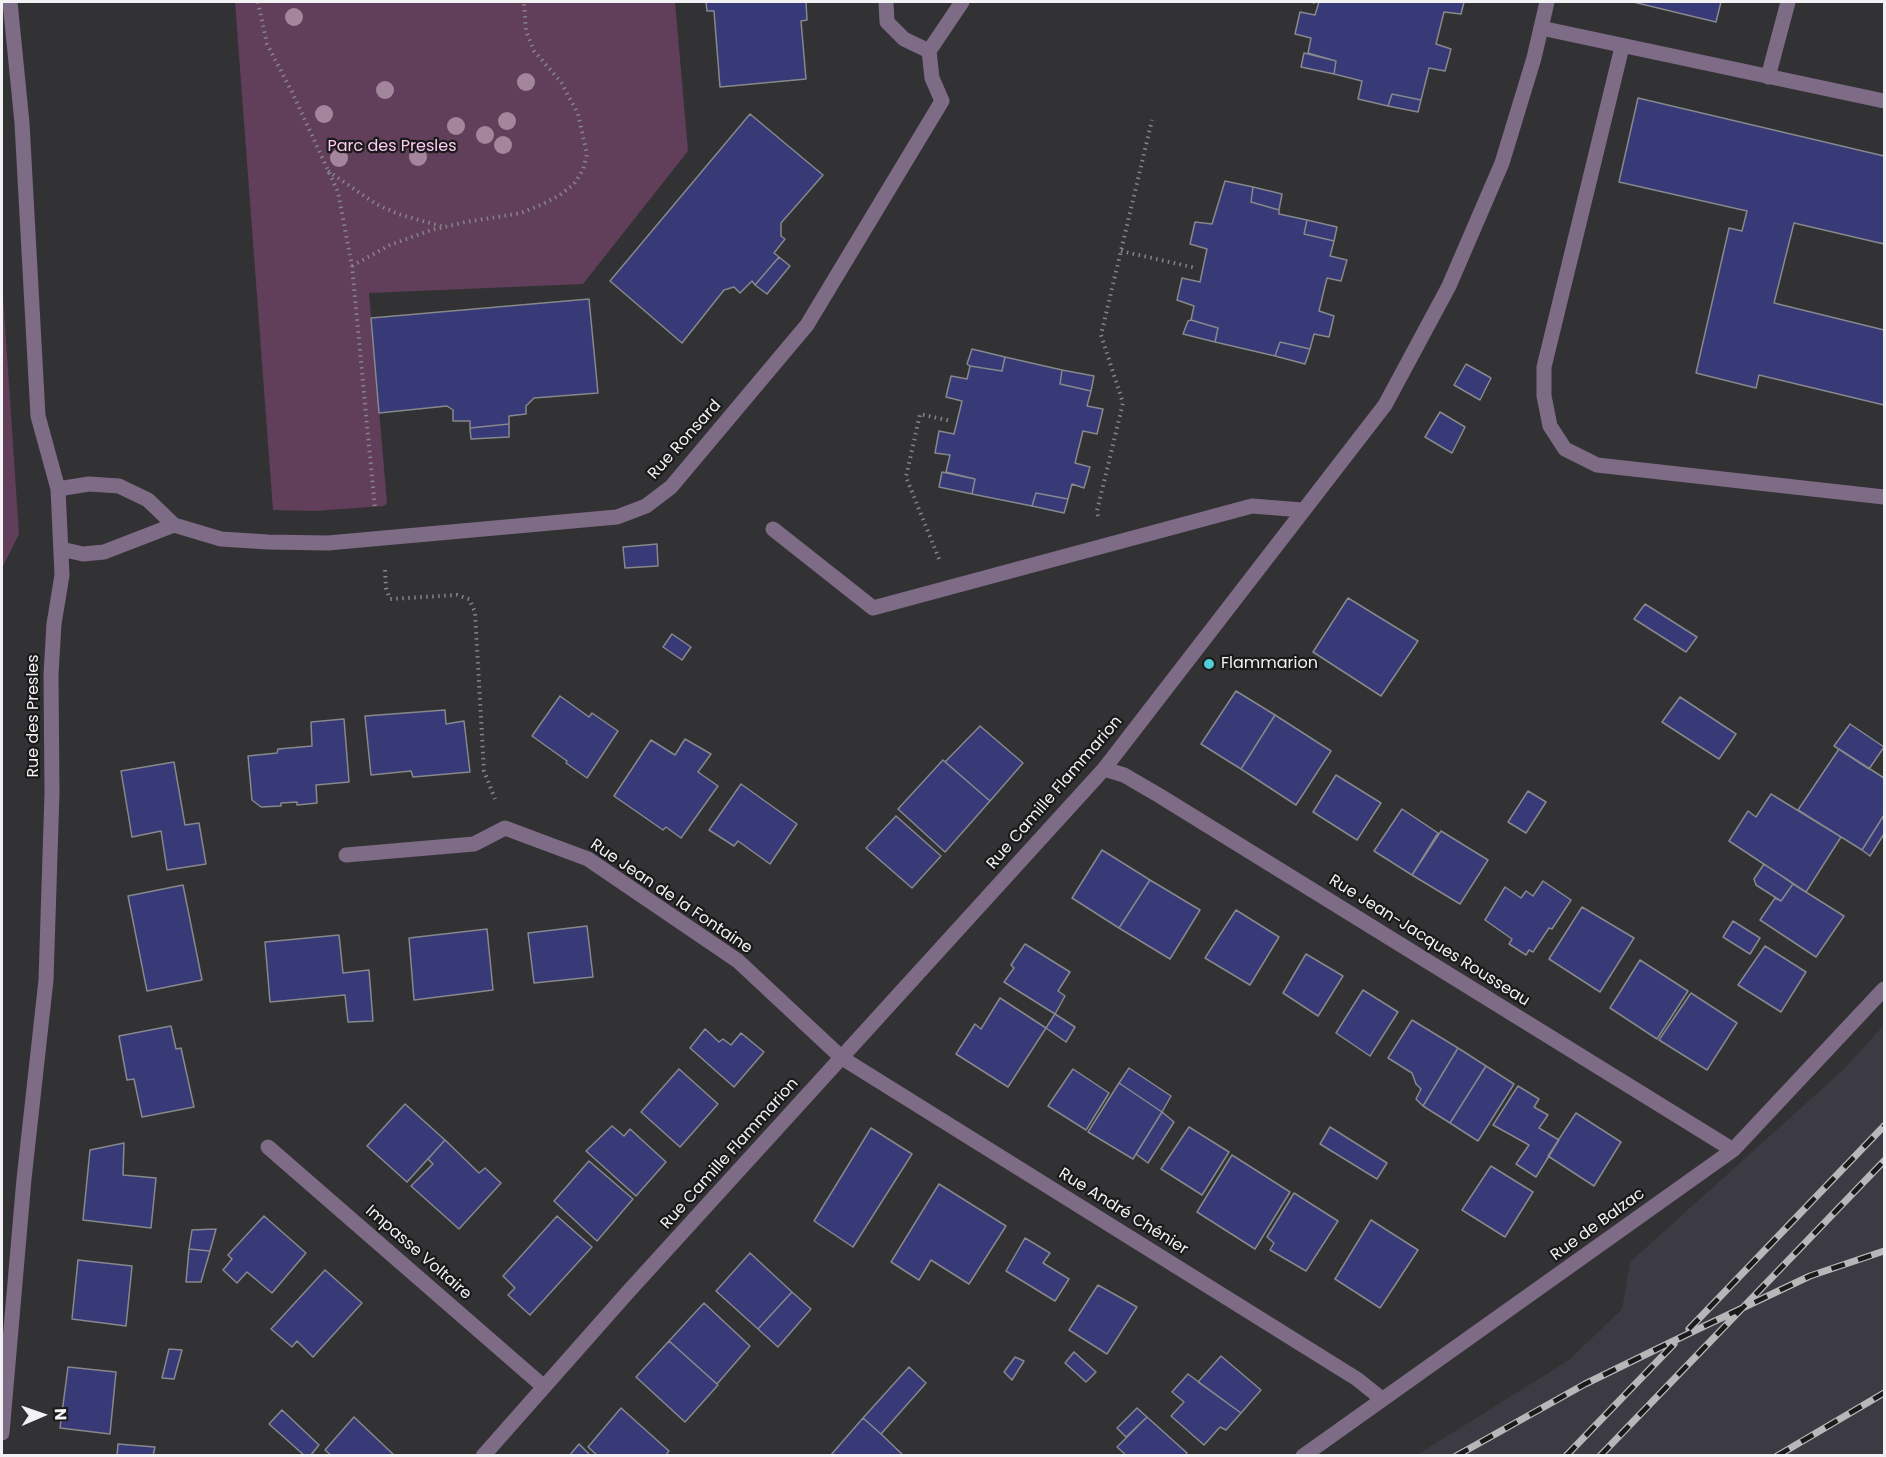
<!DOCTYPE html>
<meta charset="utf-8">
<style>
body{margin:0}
#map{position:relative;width:1886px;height:1457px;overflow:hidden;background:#323235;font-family:Poppins,sans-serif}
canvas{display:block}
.frame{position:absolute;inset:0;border:3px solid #f2f2f4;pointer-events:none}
.north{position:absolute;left:12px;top:1385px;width:60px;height:60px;-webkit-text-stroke:4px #1a1a1b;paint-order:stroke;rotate:88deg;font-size:16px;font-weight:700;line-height:24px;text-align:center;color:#f2f2f4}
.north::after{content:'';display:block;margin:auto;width:21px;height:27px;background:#f2f2f4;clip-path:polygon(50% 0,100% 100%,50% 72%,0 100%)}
</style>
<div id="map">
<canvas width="1886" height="1457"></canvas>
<div class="frame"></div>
<div class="north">N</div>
</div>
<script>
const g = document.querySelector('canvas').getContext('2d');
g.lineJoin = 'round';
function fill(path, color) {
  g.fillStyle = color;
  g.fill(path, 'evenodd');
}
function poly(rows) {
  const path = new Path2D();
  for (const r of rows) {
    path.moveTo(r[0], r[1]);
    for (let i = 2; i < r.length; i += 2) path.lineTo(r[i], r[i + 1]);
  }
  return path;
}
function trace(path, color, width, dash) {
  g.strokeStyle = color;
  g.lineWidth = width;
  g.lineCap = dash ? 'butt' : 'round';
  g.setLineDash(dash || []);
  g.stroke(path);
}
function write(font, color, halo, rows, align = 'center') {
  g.font = font + ' Poppins,sans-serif';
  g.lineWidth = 4.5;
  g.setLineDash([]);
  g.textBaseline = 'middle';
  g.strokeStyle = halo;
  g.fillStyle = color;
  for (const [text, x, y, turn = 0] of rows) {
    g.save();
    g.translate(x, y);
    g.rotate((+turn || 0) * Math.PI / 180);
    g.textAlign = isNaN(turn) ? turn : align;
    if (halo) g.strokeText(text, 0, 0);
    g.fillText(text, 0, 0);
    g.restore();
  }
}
fill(poly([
 [1884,1025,1884,1455,1417,1455,1569,1360,1622,1309,1630,1262,1843,1070]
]), '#3c3a43');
fill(poly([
 [235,2,675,2,688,151,583,284,369,293,387,503,384,506,314,511,273,510],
 [2,281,19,534,3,566,2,587]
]), '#613e59');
const building = poly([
 [706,2,806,2,807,20,801,21,806,79,720,87,714,11,707,11,706,2],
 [1319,2,1464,2,1461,14,1444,12,1436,44,1451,49,1445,71,1429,68,1421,100,1392,94,1388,106,1358,99,1362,81,1334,74,1336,61,1308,53,1311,38,1295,34,1300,12,1315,15,1319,2],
 [1633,2,1721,2,1716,22,1633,2],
 [1304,53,1336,61,1334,74,1301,67,1304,53],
 [1392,94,1421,100,1418,112,1388,106,1392,94],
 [1638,98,1884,156,1884,244,1794,223,1774,303,1884,330,1884,405,1759,375,1756,388,1696,373,1729,228,1742,231,1747,211,1619,182,1638,98],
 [750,114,823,175,781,223,781,236,785,239,774,253,779,257,755,285,752,281,740,293,734,287,724,290,682,343,610,281,750,114],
 [1225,181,1253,187,1251,202,1279,210,1279,214,1307,220,1304,234,1334,241,1330,256,1347,260,1341,281,1327,278,1319,311,1334,316,1329,337,1314,334,1310,349,1280,342,1275,356,1215,342,1218,328,1191,320,1194,306,1177,300,1182,278,1200,282,1207,249,1190,244,1195,222,1212,224,1225,181],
 [1253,187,1282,194,1279,210,1251,202,1253,187],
 [1307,220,1337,227,1334,241,1304,234,1307,220],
 [779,257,790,266,767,294,755,285,779,257],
 [589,299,598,393,534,398,526,406,526,414,509,416,509,424,470,428,470,421,453,421,453,410,447,406,379,413,371,318,589,299],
 [1191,320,1218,328,1215,342,1183,334,1188,321,1191,320],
 [1280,342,1310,349,1305,364,1275,356,1280,342],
 [972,349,1005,357,1002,371,970,366,967,364,972,349],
 [1005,357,1062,370,1060,384,1091,391,1087,406,1103,409,1097,434,1083,431,1075,463,1090,467,1084,488,1072,484,1068,499,1036,493,1032,506,972,494,975,479,946,472,950,455,935,453,939,431,954,434,962,401,946,397,951,376,967,379,970,366,1002,371,1005,357],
 [1466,364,1491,378,1480,400,1454,385,1466,364],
 [1062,370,1094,376,1091,391,1060,384,1062,370],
 [1440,412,1465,427,1452,453,1425,437,1440,412],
 [509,424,509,437,471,439,470,428,509,424],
 [942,472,975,479,972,494,939,487,942,472],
 [1036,493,1068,499,1064,513,1032,506,1036,493],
 [657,544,658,566,625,568,623,547,657,544],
 [1348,598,1418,641,1381,696,1313,652,1348,598],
 [1645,604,1697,637,1686,652,1634,619,1645,604],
 [672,634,691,647,682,660,663,647,672,634],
 [1236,691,1275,715,1241,769,1201,744,1236,691],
 [560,696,589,717,592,713,618,731,587,778,566,763,567,761,532,736,560,696],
 [1680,697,1736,734,1719,759,1662,722,1680,697],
 [445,710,446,724,464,721,470,772,413,777,411,771,371,775,365,716,445,710],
 [1275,715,1331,751,1296,805,1241,769,1275,715],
 [344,719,349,782,316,785,317,803,297,805,297,802,281,803,281,806,261,807,252,800,248,756,277,753,278,749,312,746,311,722,344,719],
 [1850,724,1884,747,1869,769,1834,746,1850,724],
 [980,726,1023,763,990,801,945,762,980,726],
 [685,739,711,754,698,772,718,786,681,838,666,827,663,830,614,796,651,740,675,755,685,739],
 [1839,749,1884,778,1884,815,1862,850,1798,810,1839,749],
 [943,760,990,801,945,852,898,809,943,760],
 [174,762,185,825,199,823,206,864,167,870,161,831,132,837,121,771,174,762],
 [1336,775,1381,803,1357,840,1313,812,1336,775],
 [741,784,797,824,770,864,738,841,734,846,709,830,741,784],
 [1528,791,1546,802,1526,833,1508,822,1528,791],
 [1771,794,1841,837,1806,892,1729,841,1748,811,1756,817,1771,794],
 [1402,809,1438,833,1412,875,1374,851,1402,809],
 [1884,815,1884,834,1870,856,1862,850,1884,815],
 [896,816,941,856,912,888,866,848,896,816],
 [1441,831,1488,860,1460,904,1412,875,1441,831],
 [1102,850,1150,880,1119,928,1072,898,1102,850],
 [1764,864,1793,884,1781,901,1756,885,1754,879,1764,864],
 [1150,880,1200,910,1170,959,1119,928,1150,880],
 [1543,881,1571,900,1552,929,1549,928,1533,952,1529,950,1526,955,1509,944,1512,939,1485,920,1505,887,1521,898,1526,891,1533,896,1543,881],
 [1793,884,1844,916,1816,957,1760,920,1775,898,1781,901,1793,884],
 [183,885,202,980,147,991,128,896,183,885],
 [1582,907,1634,938,1600,992,1549,959,1582,907],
 [1236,910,1279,937,1250,985,1205,958,1236,910],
 [1733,921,1760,938,1750,954,1723,937,1733,921],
 [587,926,593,977,534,983,528,933,587,926],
 [487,929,493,990,414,1000,409,938,487,929],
 [339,935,343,973,369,970,373,1021,348,1022,345,995,270,1002,265,942,339,935],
 [1025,944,1070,972,1058,991,1065,996,1055,1014,1004,982,1014,968,1011,965,1025,944],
 [1765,946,1806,972,1781,1012,1738,985,1765,946],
 [1306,954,1343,976,1318,1016,1283,993,1306,954],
 [1640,960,1688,991,1657,1039,1610,1008,1640,960],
 [1363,990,1398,1012,1370,1056,1336,1033,1363,990],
 [1691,993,1737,1023,1707,1070,1659,1040,1691,993],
 [1000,998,1046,1028,1008,1087,956,1054,975,1024,981,1029,1000,998],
 [1055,1014,1075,1027,1066,1042,1046,1028,1055,1014],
 [1412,1020,1458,1048,1423,1106,1416,1099,1421,1089,1416,1084,1412,1073,1388,1058,1412,1020],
 [171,1026,176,1049,181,1048,194,1107,142,1117,134,1079,127,1080,119,1036,171,1026],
 [705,1029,719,1042,723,1039,731,1045,741,1033,764,1052,734,1087,690,1048,705,1029],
 [1458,1048,1486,1066,1450,1123,1423,1106,1458,1048],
 [1486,1066,1514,1084,1478,1141,1450,1123,1486,1066],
 [1129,1068,1171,1096,1162,1112,1119,1083,1129,1068],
 [679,1069,718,1104,680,1147,641,1112,679,1069],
 [1073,1069,1109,1093,1086,1130,1048,1106,1073,1069],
 [1119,1083,1162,1112,1133,1159,1088,1132,1119,1083],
 [1518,1086,1539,1099,1534,1107,1548,1115,1539,1128,1559,1140,1536,1177,1516,1164,1529,1145,1493,1125,1518,1086],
 [405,1104,445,1140,407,1182,367,1146,405,1104],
 [1162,1112,1174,1122,1148,1163,1136,1154,1162,1112],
 [1576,1113,1621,1142,1594,1186,1548,1156,1576,1113],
 [612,1126,624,1136,630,1129,666,1162,636,1196,586,1151,612,1126],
 [1189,1127,1229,1152,1202,1195,1161,1169,1189,1127],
 [1330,1127,1387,1163,1377,1179,1320,1144,1330,1127],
 [871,1128,912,1154,853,1247,814,1221,871,1128],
 [445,1140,479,1173,485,1168,501,1183,459,1229,411,1186,433,1164,428,1159,445,1140],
 [124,1143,123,1175,156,1178,151,1228,83,1220,90,1150,124,1143],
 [1232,1155,1290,1192,1255,1249,1197,1212,1232,1155],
 [589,1161,633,1199,597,1241,554,1201,589,1161],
 [1491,1166,1533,1192,1505,1237,1462,1210,1491,1166],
 [939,1184,1006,1226,969,1284,931,1260,919,1280,891,1262,939,1184],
 [1294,1193,1338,1221,1306,1271,1270,1250,1274,1243,1267,1237,1294,1193],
 [264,1216,306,1253,272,1293,247,1272,237,1283,223,1270,232,1259,228,1255,264,1216],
 [557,1216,592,1247,530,1315,508,1295,515,1288,503,1276,557,1216],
 [1371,1220,1418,1250,1380,1308,1335,1279,1371,1220],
 [216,1229,210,1251,189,1249,192,1230,216,1229],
 [1025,1238,1050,1253,1043,1263,1069,1279,1055,1301,1006,1271,1025,1238],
 [189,1249,210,1251,201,1282,186,1282,189,1249],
 [750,1253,792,1292,758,1329,716,1291,750,1253],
 [78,1260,132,1266,126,1326,72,1319,78,1260],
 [325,1270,362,1303,313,1357,297,1341,292,1347,271,1329,325,1270],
 [1098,1285,1137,1307,1107,1354,1069,1330,1098,1285],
 [792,1292,811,1309,778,1347,758,1329,792,1292],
 [704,1303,750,1346,717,1384,669,1341,704,1303],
 [669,1341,718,1385,685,1422,636,1377,669,1341],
 [169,1349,182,1350,174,1379,162,1378,169,1349],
 [1074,1352,1096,1372,1086,1382,1065,1363,1074,1352],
 [1221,1356,1261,1390,1241,1413,1198,1382,1221,1356],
 [1015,1357,1024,1361,1012,1380,1004,1372,1015,1357],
 [68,1367,116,1372,110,1434,60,1428,68,1367],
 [909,1367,926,1383,881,1434,863,1418,909,1367],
 [1188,1374,1241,1413,1226,1430,1220,1427,1204,1445,1171,1416,1184,1402,1172,1392,1188,1374],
 [621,1408,669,1451,665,1456,598,1456,588,1447,621,1408],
 [1137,1408,1147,1417,1126,1437,1117,1428,1137,1408],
 [282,1410,319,1445,310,1456,305,1456,269,1424,282,1410],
 [354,1417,395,1456,332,1456,325,1450,354,1417],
 [1147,1417,1187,1453,1184,1456,1127,1456,1117,1447,1147,1417],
 [863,1418,881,1434,904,1456,830,1456,863,1418],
 [118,1444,155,1447,153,1456,117,1456,118,1444],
 [579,1444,591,1456,569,1456,579,1444]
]);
fill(building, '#373a76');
trace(building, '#87888c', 1.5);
trace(poly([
 [258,2,267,44,292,92,338,192,352,266,375,509],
 [1313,2,1315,2],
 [328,171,376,204,398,214,444,227],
 [1121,251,1196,268],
 [352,266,390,245,431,230,466,222,521,213,543,204,560,195,574,184,583,170,587,154,578,114,561,82,534,51,526,31,524,2],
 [1098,516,1097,511,1123,403,1101,335,1152,120],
 [939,559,906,477,920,414,951,421],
 [385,570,386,588,390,599,457,595,469,599,475,612,484,771,495,799]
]), '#858588', 4, [1.5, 4.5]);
trace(poly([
 [1541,28,1884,101],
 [1622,47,1544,367,1544,396,1550,426,1565,449,1597,465,1884,497],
 [1768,77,1788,2]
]), '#7e6b85', 15);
trace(poly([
 [886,2,887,22,904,39,929,51],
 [58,489,89,484,119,486,148,500,174,525,221,539,268,542,328,543,617,517,646,506,671,487,807,325,942,101,932,78,929,51,962,2],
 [773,529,873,608,1252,506,1302,510],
 [61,549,83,554,104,552,174,525],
 [1104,769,1124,775,1160,796,1733,1150],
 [346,855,474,844,505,828,588,859,738,961,842,1058,1357,1379,1382,1399],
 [268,1147,544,1387],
 [2,1433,24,1179,46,980,52,793,51,674,54,624,62,575,58,489,38,416,22,123,10,2],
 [483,1456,628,1292,1104,769,1385,405,1449,286,1502,163,1534,58,1547,2],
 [1303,1456,1733,1150,1884,989]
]), '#7e6b85', 15);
const rail = poly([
 [1689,1329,1884,1126],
 [1456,1456,1585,1384,1696,1330,1810,1276,1884,1251],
 [1566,1456,1674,1344],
 [1600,1456,1884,1161],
 [1777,1456,1884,1393]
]);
trace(rail, '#b7b7b9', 7);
trace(rail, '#1a1a1b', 4.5, [14]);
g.fillStyle = '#a3869c';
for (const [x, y] of [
 [294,17],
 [526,82],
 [385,90],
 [324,114],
 [507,121],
 [456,126],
 [485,135],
 [503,145],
 [418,157],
 [339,158]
]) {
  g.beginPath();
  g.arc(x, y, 9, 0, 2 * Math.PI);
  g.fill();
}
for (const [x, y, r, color] of [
 [1209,664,6,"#52ccd5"]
]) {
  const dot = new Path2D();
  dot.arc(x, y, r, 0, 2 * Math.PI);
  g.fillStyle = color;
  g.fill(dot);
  trace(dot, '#1a1a1b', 2);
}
write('16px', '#ffcaf1', '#1a1a1b', [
 ["Parc des Presles",392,147]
]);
write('16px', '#f2f2f4', '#1a1a1b', [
 ["Rue Ronsard",685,440,-48],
 ["Rue des Presles",34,716,-90],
 ["Rue Camille Flammarion",1055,793,-49],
 ["Rue Jean de la Fontaine",671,897,34],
 ["Rue Jean-Jacques Rousseau",1429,941,32],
 ["Rue Camille Flammarion",730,1154,-48],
 ["Rue André Chénier",1123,1212,32],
 ["Rue de Balzac",1598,1225,-36],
 ["Impasse Voltaire",418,1253,41]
]);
write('16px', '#f2f2f4', '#1a1a1b', [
 ["Flammarion",1221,664]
], 'left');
</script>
